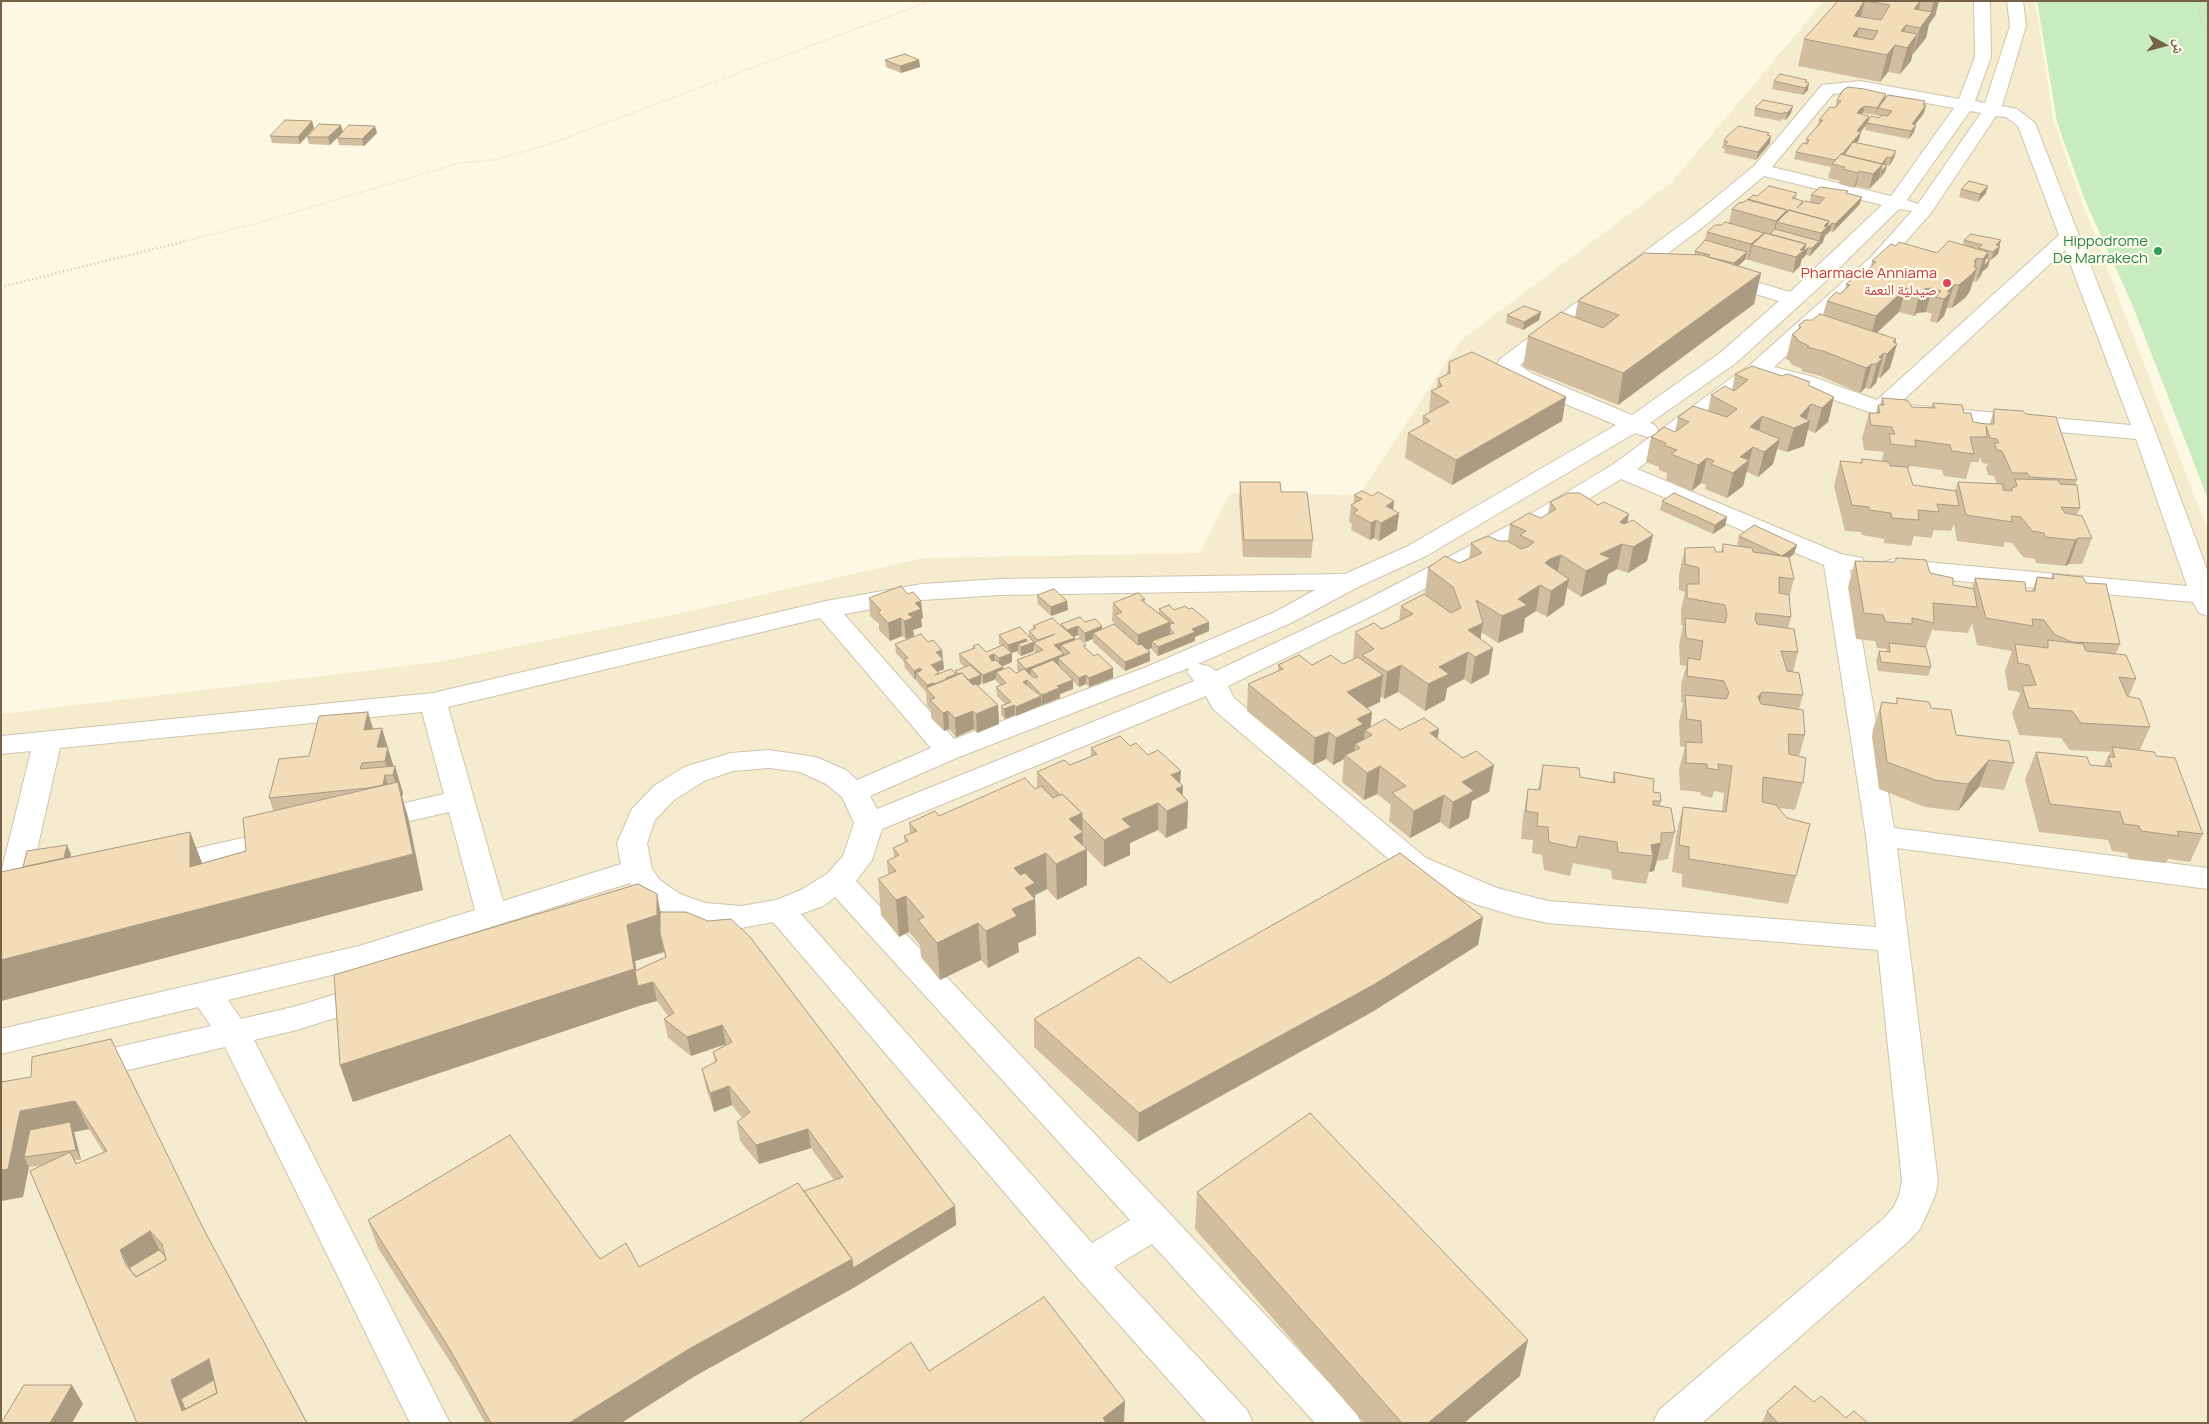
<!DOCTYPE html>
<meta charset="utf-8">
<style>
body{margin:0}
#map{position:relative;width:2209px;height:1424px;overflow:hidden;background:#fdf8e2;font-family:Manrope,"Noto Naskh Arabic",sans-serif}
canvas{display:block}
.frame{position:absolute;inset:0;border:2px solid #756247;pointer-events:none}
.north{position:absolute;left:2139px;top:20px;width:50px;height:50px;-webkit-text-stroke:4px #fffbe9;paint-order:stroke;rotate:97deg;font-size:14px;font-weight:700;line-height:20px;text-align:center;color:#756247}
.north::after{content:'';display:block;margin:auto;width:18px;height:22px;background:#756247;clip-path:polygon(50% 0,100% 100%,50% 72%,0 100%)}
</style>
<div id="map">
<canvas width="2209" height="1424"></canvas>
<div class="frame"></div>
<div class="north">ش</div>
</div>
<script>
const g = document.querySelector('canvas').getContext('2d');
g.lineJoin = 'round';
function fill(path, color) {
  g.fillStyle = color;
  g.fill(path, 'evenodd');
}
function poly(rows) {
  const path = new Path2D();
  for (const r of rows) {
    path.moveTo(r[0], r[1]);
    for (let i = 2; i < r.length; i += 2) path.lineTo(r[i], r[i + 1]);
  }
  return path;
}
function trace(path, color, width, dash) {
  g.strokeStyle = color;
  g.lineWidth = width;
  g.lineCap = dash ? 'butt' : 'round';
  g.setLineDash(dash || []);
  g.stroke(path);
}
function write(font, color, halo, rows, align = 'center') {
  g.font = font + ' Manrope,"Noto Naskh Arabic",sans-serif';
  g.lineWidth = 4.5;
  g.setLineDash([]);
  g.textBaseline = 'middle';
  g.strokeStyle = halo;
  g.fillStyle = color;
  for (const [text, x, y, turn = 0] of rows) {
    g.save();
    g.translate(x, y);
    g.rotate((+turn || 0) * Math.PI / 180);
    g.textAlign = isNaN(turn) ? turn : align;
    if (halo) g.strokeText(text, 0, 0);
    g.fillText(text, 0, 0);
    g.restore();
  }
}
fill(poly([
 [1824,1,2035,1,2054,122,2080,197,2208,531,2208,1423,1,1423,1,714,439,662,682,613,923,558,1200,553,1230,493,1359,495,1461,340,1672,182]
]), '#f5ecd0');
fill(poly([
 [2037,1,2208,1,2208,499,2132,304,2084,198,2057,122]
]), '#c8ebc0');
const minor = poly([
 [1974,1,1990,1,1991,57,1975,101,1985,103,2010,26,2007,1,2023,1,2026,26,2002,106,2017,109,2035,123,2156,433,2208,572,2208,616,2199,613,2193,602,1893,575,1884,572,1880,567,1884,562,1893,559,2187,586,2136,439,1881,416,1764,376,1637,469,1841,554,1862,558,1865,563,1862,568,1850,570,1894,828,2208,868,2208,889,1897,848,1938,1181,1935,1196,1920,1229,1909,1241,1702,1423,1653,1423,1659,1410,1883,1219,1893,1208,1899,1196,1902,1181,1878,950,1548,923,1515,916,1475,904,1404,872,1213,709,1206,696,882,829,872,860,856,881,1355,1410,1361,1423,1315,1423,1152,1244,1114,1267,1247,1410,1253,1423,1207,1423,1075,1275,773,922,741,928,702,925,658,910,638,896,630,883,361,968,228,1000,241,1019,297,1006,371,983,382,987,387,995,382,1003,297,1030,254,1040,450,1423,410,1423,225,1047,86,1080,74,1076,69,1067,74,1058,86,1054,211,1026,198,1007,1,1054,1,1029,359,946,475,910,449,812,371,830,361,827,356,820,361,813,444,794,422,712,60,748,17,938,12,946,1,949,1,873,31,751,1,754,1,736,433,693,826,601,922,584,999,579,1345,574,1408,546,1616,425,1515,383,1507,378,1497,364,1500,359,1694,215,1754,166,1822,85,1860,81,1959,99,1975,57,1974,1],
 [1860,91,1954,108,1891,196,1772,167,1833,94,1860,91],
 [1970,111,1981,113,1918,204,1907,200,1970,111],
 [1996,116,2006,117,2018,126,2059,235,1877,400,1810,376,1774,367,1885,265,1931,213,1996,116],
 [1764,176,1882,205,1790,292,1723,272,1716,274,1713,278,1716,282,1779,301,1720,353,1632,415,1531,373,1520,365,1708,223,1764,176],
 [1899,209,1912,211,1871,257,1751,364,1656,433,1658,430,1655,425,1650,423,1736,363,1826,281,1899,209],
 [2065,250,2131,425,1899,404,2065,250],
 [1635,433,1647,437,1653,435,1612,465,1527,516,1360,603,1216,671,1209,666,1198,664,1293,622,1358,587,1426,556,1635,433],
 [1621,479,1824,565,1866,836,1876,927,1548,901,1497,888,1426,858,1234,698,1228,686,1378,613,1545,526,1621,479],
 [1315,590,1275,612,1144,668,954,739,844,614,922,600,999,595,1315,590],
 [820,618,931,748,857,780,846,770,816,757,769,750,731,753,684,767,654,786,632,809,617,843,621,864,503,901,448,707,820,618],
 [1189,668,1187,672,1194,681,877,809,870,796,959,757,1189,668],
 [769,768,800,772,826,784,842,797,854,823,843,856,827,874,801,890,776,900,741,906,705,903,680,894,660,880,652,869,647,843,655,820,674,800,704,781,733,771,769,768],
 [835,897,1130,1220,1092,1243,801,914,823,906,835,897],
 [282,829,292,832,297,839,292,846,163,876,152,873,148,866,152,859,163,856,282,829]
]);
trace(minor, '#d0c4ab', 2);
trace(poly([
 [2200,1,2199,16,2208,30],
 [181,242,254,224,460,163,495,160,547,145,930,1]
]), '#d8c09c', 2, [0.5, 2.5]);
trace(poly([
 [1,287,186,241]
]), '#d8c09c', 2.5, [1, 3]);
fill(minor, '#fff');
fill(poly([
 [1838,1,1939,1,1935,16,1929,24,1926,38,1913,54,1912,54,1911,61,1900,74,1888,72,1880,82,1798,66,1804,39],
 [885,60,919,60,920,67,901,73,886,67],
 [1807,80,1806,82,1808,90,1803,95,1772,89,1774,81],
 [1886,94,1885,99,1926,105,1924,113,1915,125,1914,132,1909,139,1865,130,1867,124,1860,132,1859,140,1856,143,1894,158,1889,166,1887,165,1885,172,1880,178,1879,178,1869,189,1856,186,1854,188,1839,184,1840,181,1828,178,1831,167,1794,159,1796,152,1805,144,1806,139,1817,126,1819,120,1836,108,1835,107,1837,100],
 [1877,112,1876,116,1880,116,1879,118,1868,121,1861,114,1863,113,1876,115],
 [1755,108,1791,113,1786,120,1782,119,1780,121,1754,116],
 [312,121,314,128,300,144,272,143,270,136],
 [343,132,377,133,364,146,339,145,337,137,330,145,309,144,307,137],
 [1769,133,1769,136,1770,143,1756,160,1724,153,1725,149,1722,148,1724,141],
 [1961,189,1986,193,1978,202,1959,197],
 [1797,193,1796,199,1802,203,1810,202,1811,195,1847,193,1860,204,1833,232,1830,231,1825,236,1823,242,1810,256,1806,255,1801,261,1800,266,1793,273,1749,260,1749,259,1748,260,1745,259,1738,266,1761,273,1754,304,1618,405,1523,367,1528,336,1575,317,1578,301,1694,255,1695,251,1705,240,1707,232,1722,225,1729,223,1732,209,1748,200,1757,196],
 [1964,240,2001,240,1998,254,1991,260,1990,260,1988,267,1982,272,1981,275,1976,282,1973,281,1970,291,1965,298,1952,308,1947,308,1944,316,1937,323,1930,321,1932,314,1926,312,1917,313,1914,316,1899,312,1877,333,1895,343,1890,368,1880,378,1877,377,1876,383,1870,389,1865,388,1860,393,1820,376,1801,371,1802,369,1791,364,1790,361,1786,359,1792,335,1798,330,1799,325,1812,320,1823,315,1827,301,1840,294,1845,290,1846,284,1867,270,1871,267,1872,261,1896,246,1937,253,1963,245],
 [1541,312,1539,320,1523,330,1506,323,1507,315],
 [1449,362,1566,397,1562,421,1452,485,1405,458,1408,433,1422,426,1423,416,1429,413,1431,391,1437,388,1438,379,1447,374],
 [1735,374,1809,386,1834,397,1828,422,1815,433,1808,430,1804,446,1787,452,1777,449,1773,464,1758,477,1747,472,1746,473,1743,486,1727,498,1705,489,1706,485,1701,483,1692,491,1666,480,1667,473,1659,470,1659,467,1646,462,1651,437,1675,432,1678,417,1708,411,1711,395,1732,390],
 [1882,398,1912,407,1931,408,1933,403,1964,413,1973,422,1990,424,1994,409,2077,480,2075,485,2080,508,2077,515,2092,538,2082,564,2069,564,2065,566,2036,563,2035,559,2023,557,2012,543,2005,542,2003,547,1957,541,1954,524,1951,531,1934,530,1931,538,1914,536,1911,546,1884,543,1884,539,1862,535,1861,532,1845,531,1834,486,1840,461,1861,463,1862,459,1882,461,1882,459,1884,452,1864,450,1862,438,1869,413,1876,413,1878,405,1880,405],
 [1980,457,1982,463,1988,464,1986,468,1988,475,1994,476,1997,484,1958,482,1955,490,1913,485,1908,471,1910,466,1942,470,1944,476,1966,479,1971,462,1979,462],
 [1240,482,1281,492,1313,540,1311,558,1243,557,1239,499],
 [1354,495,1393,510,1397,530,1379,541,1374,538,1370,540,1351,530,1352,524,1349,522,1351,505,1354,503],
 [1662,501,1727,517,1725,526,1713,534,1660,510],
 [1550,502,1598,505,1629,514,1627,523,1653,535,1647,561,1628,573,1617,569,1608,574,1606,584,1581,597,1567,588,1564,605,1547,617,1536,611,1525,618,1523,632,1498,643,1481,632,1480,639,1493,648,1489,674,1471,684,1464,679,1447,688,1445,700,1425,711,1398,692,1384,699,1380,696,1380,702,1367,708,1372,712,1370,727,1400,730,1439,729,1437,739,1463,758,1494,765,1489,792,1472,801,1469,818,1449,829,1440,822,1410,838,1389,821,1391,805,1377,794,1364,800,1342,782,1344,759,1333,765,1326,759,1313,765,1247,711,1248,684,1278,671,1278,665,1343,664,1353,659,1355,632,1382,629,1399,621,1401,606,1433,601,1425,594,1428,568,1459,563,1469,559,1471,543,1508,541,1510,524,1541,518,1548,514],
 [1739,536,1797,545,1794,554,1789,558,1794,579,1789,598,1791,617,1788,628,1798,652,1793,672,1803,695,1799,709,1805,735,1799,756,1803,783,1795,810,1779,808,1796,876,1788,904,1682,887,1682,874,1672,872,1676,835,1683,807,1722,811,1724,793,1714,791,1712,798,1701,795,1700,792,1680,790,1679,769,1685,747,1680,746,1679,722,1683,703,1681,702,1681,685,1686,666,1680,665,1679,645,1683,625,1681,625,1681,610,1685,592,1679,590,1679,574,1685,548,1716,552,1721,552,1723,544,1740,546,1737,545],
 [1855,561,1930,573,1953,585,1972,588,1975,578,2026,591,2032,591,2037,577,2051,578,2053,574,2086,583,2120,644,2116,654,2136,679,2129,696,2150,727,2140,750,2156,756,2203,834,2190,862,2168,859,2166,863,2129,859,2127,853,2112,851,2108,840,2039,832,2025,779,2036,752,2090,765,2104,766,2110,752,2070,750,2061,738,2019,735,2012,713,2020,694,2019,692,2008,690,2005,671,2012,651,1977,645,1972,623,1968,633,1932,630,1926,647,1931,667,1928,676,1878,671,1876,660,1879,651,1886,651,1887,649,1877,648,1875,641,1856,639,1848,587],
 [1037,595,1067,601,1068,610,1051,616,1038,604],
 [869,598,923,618,921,619,922,627,913,630,914,636,906,639,902,636,890,641,879,630,879,624,870,616],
 [1145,599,1145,603,1159,614,1159,609,1174,610,1189,609,1209,622,1209,631,1195,637,1195,641,1158,656,1152,650,1152,648,1147,650,1150,661,1125,671,1093,642,1093,639,1085,642,1078,635,1074,637,1075,638,1075,640,1086,649,1094,656,1113,668,1113,678,1089,687,1086,684,1079,687,1073,681,1073,689,1060,694,1060,698,1042,705,1041,704,1042,705,1016,716,1015,715,1005,719,1001,715,1001,706,1005,704,997,696,996,687,1000,685,996,681,996,679,983,684,981,682,981,684,978,686,998,705,999,724,977,733,974,729,956,737,949,729,944,731,931,718,931,710,927,706,926,692,917,682,916,679,915,680,905,668,904,662,896,653,895,644,943,659,944,669,938,672,939,674,955,673,955,671,964,667,960,663,959,654,973,648,973,646,986,652,1001,646,999,644,999,635,1029,636,1029,631,1033,629,1033,626,1061,626,1061,624,1085,622,1102,629,1115,625,1115,623,1112,621,1113,603],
 [1034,645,1035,652,1036,653,1017,660,1017,670,1019,671,1016,673,1003,669,1003,666,1012,662,1011,653,1018,651,1018,653,1021,656,1034,651],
 [1897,698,1931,708,1956,735,2014,763,2004,790,1979,787,1958,811,1925,807,1879,789,1872,737,1873,729,1882,702,1896,703],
 [373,729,387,747,403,793,402,797,408,817,423,890,1,1001,1,872,23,867,71,854,71,857,190,832,202,863,246,851,273,810,269,798,309,756],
 [1130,746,1180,784,1183,795,1188,801,1187,828,1166,838,1158,830,1130,843,1130,855,1104,867,1087,850,1087,885,1057,900,1047,889,1035,895,1036,935,1018,943,1019,952,988,968,981,960,940,980,921,957,920,945,909,932,899,937,881,915,878,879,888,874,887,861,894,857,893,848,905,843,904,836,910,834,909,823,939,816,1035,789,1037,788,1037,772,1070,765,1091,756,1091,748],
 [1543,765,1580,777,1612,783,1614,772,1661,801,1660,807,1675,832,1668,859,1657,861,1654,871,1649,872,1646,884,1612,879,1611,870,1573,863,1570,876,1544,870,1542,855,1532,853,1533,840,1521,839,1523,817,1528,789,1538,790],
 [657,894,660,912,955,1206,956,1225,855,1287,695,1376,621,1423,485,1423,459,1376,378,1248,368,1220,600,1259,639,1267,804,1191,834,1180,811,1148,759,1164,740,1141,737,1122,742,1118,732,1105,714,1112,706,1088,702,1069,715,1062,713,1052,726,1044,691,1056,668,1038,664,1019,668,1016,657,1001,642,1005,353,1102,340,1065],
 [664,952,665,957,636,970,635,961],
 [1483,917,1478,945,1372,1012,1138,1142,1034,1047,1034,1019,1170,983],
 [32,1057,202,1226,307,1423,43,1165,29,1167,23,1197,1,1201,31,1077],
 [89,1129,104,1153,77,1164,75,1160,81,1160,74,1132],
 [1197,1192,1520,1376,1464,1423,1364,1423,1195,1229],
 [1814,1402,1846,1418,1868,1423,1762,1423,1767,1411]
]), '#d1be9e');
fill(poly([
 [1865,1,1858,27,1855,16],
 [1921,1,1914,26,1914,9],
 [1934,1,1939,1,1935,16,1929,24,1926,38,1913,54,1920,28,1929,16],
 [1906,25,1900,47,1901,31],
 [1859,28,1854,49,1853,36],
 [1917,34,1911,61,1900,74,1907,48],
 [1895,45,1888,72,1880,82,1887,55],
 [919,60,920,67,901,73,900,66],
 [1809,83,1808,90,1803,95,1805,88],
 [1886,94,1884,102,1878,108,1876,115,1877,108],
 [1926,105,1924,113,1910,131,1912,124],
 [1793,106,1791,113,1786,120,1787,113],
 [1865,106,1863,113,1858,116,1857,113,1860,109],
 [1869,116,1868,123,1855,139,1857,131],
 [312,121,314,128,300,144,298,137],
 [341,125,343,132,330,145,328,137],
 [1916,125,1914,132,1909,139,1911,131],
 [375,126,377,133,364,146,362,139],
 [1861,132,1859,140,1840,161,1836,161],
 [1771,136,1770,143,1756,160,1758,152],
 [1896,151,1894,158,1889,166,1891,158],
 [1887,157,1885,165,1881,169,1879,179,1869,189,1873,174],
 [1887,165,1885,172,1880,178,1882,171],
 [1859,171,1856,186,1854,188,1858,173],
 [1988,186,1986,193,1978,202,1980,194],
 [1862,197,1860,204,1833,232,1835,224],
 [1787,210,1784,224,1777,222,1774,235,1773,236,1776,221],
 [1829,221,1823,242,1810,256,1812,248,1819,242,1821,233,1824,226],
 [1832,223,1830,231,1825,236,1827,228],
 [1764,233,1760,247,1752,245,1749,259,1748,260,1751,244],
 [2001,240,1998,248,2000,246,1998,254,1991,260,1996,245],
 [1806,244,1800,266,1793,273,1796,257,1800,250],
 [1808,248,1806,255,1802,259,1804,251],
 [1747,252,1745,260,1733,271,1734,263],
 [1988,252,1987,255,1989,254,1981,275,1976,282,1983,259],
 [1977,258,1974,271,1977,268,1970,291,1965,298,1952,308,1959,285,1974,262],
 [1990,259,1988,267,1982,272,1985,265],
 [1761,273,1754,304,1618,405,1623,373],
 [1954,285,1944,316,1937,323,1944,299,1947,292],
 [1906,288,1899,312,1870,339,1876,316],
 [1932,288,1926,312,1917,313,1914,316,1920,292,1924,289],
 [1541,312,1539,320,1523,330,1524,322],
 [1896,339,1895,346,1897,344,1890,368,1880,378,1887,354,1893,342],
 [1884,353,1876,383,1870,389,1879,357],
 [1872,364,1865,388,1860,393,1866,368],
 [1566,397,1562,421,1452,485,1456,460],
 [1834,397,1828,422,1815,433,1822,408],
 [1811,404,1806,422,1810,421,1804,446,1787,452,1794,428,1800,416],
 [1762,416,1757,441,1750,427],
 [1780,439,1773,464,1758,477,1764,452],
 [1753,447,1743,486,1727,498,1733,473,1740,457],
 [1707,458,1701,483,1692,491,1698,465],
 [1394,501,1393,517,1399,513,1397,530,1379,541,1381,523,1386,506],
 [1629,514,1617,569,1608,574,1606,584,1581,597,1586,571,1600,554,1620,522],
 [1727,517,1725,526,1713,534,1715,525],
 [1376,520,1374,538,1370,540,1371,523],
 [1653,535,1647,561,1628,573,1633,547],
 [2078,538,2069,564,2065,566,2075,540],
 [1797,545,1794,554,1780,565,1782,556],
 [1561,555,1556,581,1545,563,1550,559],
 [1569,579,1564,605,1547,617,1551,591],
 [1540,585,1536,611,1525,618,1523,632,1498,643,1502,616,1518,599],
 [921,601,923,618,921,619,922,627,913,630,914,636,906,639,904,621,915,603],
 [1067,601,1068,610,1051,616,1051,607],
 [901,618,902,636,890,641,888,623],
 [1170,622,1170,640,1152,641,1152,648,1138,653,1138,635],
 [1209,622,1209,631,1195,637,1195,641,1158,656,1158,647,1192,629],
 [1483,623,1479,650,1468,652,1464,679,1447,688,1445,700,1425,711,1428,684,1439,667,1468,630],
 [1078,626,1078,635,1068,639,1067,630],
 [1102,626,1102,635,1093,633,1093,639,1085,642,1085,633],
 [1075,638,1075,647,1061,645,1061,652,1054,645],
 [1026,639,1026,645,1034,642,1034,651,1021,656,1021,647,1018,644,1018,651,1009,654,1008,645],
 [1493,648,1489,674,1471,684,1475,657],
 [942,650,943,659,936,652],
 [1150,652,1150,661,1125,671,1125,662],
 [1012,653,1012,662,999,668,999,658],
 [994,654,995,663,990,665,989,656],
 [1064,654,1064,663,1058,658,1059,665,1036,674,1031,669,1031,676,1026,678,1026,669],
 [943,660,944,669,932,674,931,665],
 [1401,665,1398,692,1384,699,1387,672],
 [1003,667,1004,676,996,672,996,679,983,684,983,675],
 [920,668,921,677,916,673,916,679,915,680,914,671],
 [1113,668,1113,678,1089,687,1089,678],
 [956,674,956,683,946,687,946,678],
 [981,675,981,684,966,691,966,682],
 [1086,675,1086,684,1079,687,1079,678],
 [1383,675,1380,702,1345,719,1347,692],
 [1027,680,1028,689,1023,682],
 [1073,680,1073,689,1060,694,1060,698,1042,705,1042,695,1057,686],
 [933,683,934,692,927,689,927,685],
 [1762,692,1755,719,1758,697],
 [1041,696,1042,705,1016,716,1016,707],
 [998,705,999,724,977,733,976,714],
 [1014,705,1015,715,1005,719,1004,709],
 [948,711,949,729,944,731,943,713],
 [973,711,974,729,956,737,955,718],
 [368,712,376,739,364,730],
 [1372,712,1370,734,1365,730,1364,741,1360,748,1355,744,1354,754,1345,755,1344,759,1333,765,1336,738,1357,719],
 [382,728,394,768,395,766,403,793,402,797,408,817,423,890,1,1001,1,960,401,802,393,775,389,775,385,761,377,747],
 [1439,729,1435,756,1430,733],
 [1329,732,1326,759,1313,765,1315,738],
 [1989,760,1979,787,1958,811,1968,784],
 [1494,765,1489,792,1472,801,1469,818,1449,829,1453,802,1462,782],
 [1380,766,1377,794,1364,800,1367,773],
 [1181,771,1180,787,1183,786,1182,804,1188,801,1187,828,1166,838,1167,811,1171,775],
 [385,775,393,803,383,787],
 [1444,795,1440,822,1410,838,1414,811],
 [1158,803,1158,830,1130,843,1130,855,1104,867,1104,840,1122,819],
 [1082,813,1083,851,1087,849,1087,885,1057,900,1056,864,1069,819],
 [190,832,204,868,190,867],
 [1661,843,1654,871,1649,872,1653,856,1651,845],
 [67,845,71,854,67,874,27,881],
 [1046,853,1047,889,1035,895,1036,935,1018,943,1019,952,988,968,986,931,1012,909,1014,868],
 [657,894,664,931,660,933,664,952,635,961,639,986,653,982,657,1001,642,1005,353,1102,340,1065,627,925],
 [906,896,909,932,899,937,896,900],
 [1483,917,1478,945,1372,1012,1138,1142,1139,1113],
 [978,923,981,960,940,980,937,943],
 [722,1025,726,1044,691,1056,687,1037],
 [729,1086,732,1105,714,1112,710,1093],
 [75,1101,89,1129,74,1132,81,1160,76,1150,24,1157,29,1167,23,1197,1,1201,1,1170,20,1111],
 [808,1129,811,1148,759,1164,756,1145],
 [955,1206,956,1225,855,1287,695,1376,621,1423,569,1423,689,1349,852,1259],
 [150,1231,164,1259,136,1283,120,1250],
 [1528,1340,1520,1376,1464,1423,1428,1423],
 [209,1359,227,1423,182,1411,171,1380],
 [72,1385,83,1404,72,1423,50,1423],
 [1125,1401,1124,1423,1103,1423,1103,1418]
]), '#aa9b81');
const building = poly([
 [1838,1,1864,1,1855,16,1881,20,1890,5,1866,1,1920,1,1914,9,1932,12,1920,28,1906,25,1901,31,1917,34,1907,48,1895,45,1887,55,1804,39,1838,1],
 [1859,28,1878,31,1873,40,1853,36,1859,28],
 [905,54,919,60,900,66,885,60,905,54],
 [1780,74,1807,80,1805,82,1809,83,1805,88,1774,81,1780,74],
 [1848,87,1864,89,1886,94,1877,108,1865,106,1860,109,1857,113,1869,116,1857,131,1861,132,1842,154,1841,154,1835,160,1796,152,1803,143,1807,144,1809,140,1806,139,1823,120,1819,120,1830,107,1835,108,1841,101,1837,100,1843,90,1848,87],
 [1888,95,1925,101,1923,105,1926,105,1912,124,1916,125,1911,131,1867,123,1871,116,1879,118,1882,115,1888,116,1892,111,1878,108,1888,95],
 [1763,100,1793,106,1787,113,1784,112,1782,114,1755,108,1763,100],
 [285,120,312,121,298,137,270,136,285,120],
 [319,124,341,125,328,137,307,137,319,124],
 [349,125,375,126,362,139,337,138,349,125],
 [1739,126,1769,133,1767,135,1771,136,1758,152,1725,145,1728,142,1724,141,1728,135,1739,126],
 [1853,142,1896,151,1891,158,1887,157,1882,164,1844,155,1853,142],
 [1841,154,1883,164,1873,174,1859,171,1858,173,1843,169,1845,167,1832,164,1841,154],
 [1882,164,1887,165,1882,171,1881,170,1882,164],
 [1969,181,1988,186,1980,194,1961,189,1969,181],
 [1769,186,1797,193,1792,198,1803,201,1797,208,1805,201,1819,204,1825,198,1811,195,1820,187,1848,191,1846,193,1862,197,1835,224,1832,223,1827,228,1829,221,1789,210,1787,213,1787,210,1748,200,1753,195,1757,196,1769,186],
 [1748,199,1787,210,1776,221,1732,209,1739,203,1744,202,1748,199],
 [1789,210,1829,221,1824,226,1827,227,1821,233,1777,222,1789,210],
 [1725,222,1764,233,1751,244,1707,232,1715,225,1722,225,1725,222],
 [1775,229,1819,241,1812,248,1808,248,1804,251,1806,244,1770,234,1775,229],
 [1765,233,1806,244,1800,250,1804,250,1796,257,1752,245,1765,233],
 [1971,234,2001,240,1996,245,2000,246,1993,252,1979,248,1982,245,1964,240,1971,234],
 [1705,240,1747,252,1734,263,1708,257,1710,255,1695,251,1705,240],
 [1949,241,1988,252,1983,259,1977,258,1974,262,1976,263,1974,267,1977,268,1972,274,1959,285,1954,285,1947,292,1951,292,1944,299,1936,297,1941,291,1932,288,1924,289,1920,292,1906,288,1876,316,1827,301,1836,292,1840,294,1850,285,1846,284,1863,269,1867,270,1876,262,1872,261,1891,244,1896,246,1899,242,1937,253,1949,241],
 [1644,253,1702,255,1761,273,1623,373,1528,336,1561,312,1603,328,1619,315,1578,301,1644,253],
 [1986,258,1990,259,1985,265,1984,264,1986,258],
 [1524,306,1541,312,1524,322,1507,315,1524,306],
 [1820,314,1896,339,1893,342,1897,344,1887,354,1884,353,1879,357,1882,359,1876,364,1872,364,1866,368,1826,352,1807,347,1809,346,1797,340,1796,337,1792,335,1801,327,1799,325,1805,320,1812,320,1820,314],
 [1472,352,1566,397,1456,460,1408,433,1430,421,1423,416,1449,402,1431,391,1442,386,1438,379,1450,373,1449,362,1472,352],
 [1752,366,1782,376,1788,374,1810,382,1808,385,1834,397,1822,408,1811,404,1800,416,1810,421,1794,428,1762,416,1750,427,1780,439,1764,452,1753,447,1740,457,1749,460,1733,473,1711,464,1714,461,1707,458,1698,465,1671,454,1677,450,1664,445,1666,443,1651,437,1664,427,1675,432,1689,422,1678,417,1693,406,1727,417,1737,409,1711,395,1725,386,1734,391,1748,380,1735,374,1752,366],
 [1882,398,1907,400,1912,407,1935,408,1933,403,1962,405,1964,413,1971,413,1973,422,1986,424,1994,424,1994,409,2023,411,2026,414,2056,417,2077,480,2030,477,2027,473,2012,473,2002,451,1997,450,1994,443,1999,443,1997,439,1990,438,1986,426,1987,437,1970,437,1974,454,1952,451,1950,445,1915,440,1916,447,1891,444,1889,434,1895,434,1892,427,1871,425,1869,413,1880,413,1878,405,1884,405,1882,398],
 [1862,459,1889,462,1890,466,1907,467,1913,485,1956,491,1959,506,1937,504,1939,512,1918,510,1919,520,1892,518,1891,513,1869,510,1869,507,1852,505,1840,461,1862,463,1862,459],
 [2015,479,2058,480,2060,484,2077,485,2080,508,2061,507,2065,513,2082,516,2092,538,2078,538,2075,540,2045,537,2044,533,2032,531,2021,517,2011,516,2012,522,1966,515,1958,482,2003,484,2003,490,2012,491,2012,488,2017,486,2015,479],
 [1240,482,1280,482,1281,492,1307,492,1313,540,1244,540,1240,482],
 [1362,491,1372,496,1378,492,1394,501,1386,506,1399,513,1381,523,1376,520,1371,523,1353,513,1358,510,1351,505,1362,499,1354,495,1362,491],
 [1568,493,1580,493,1598,505,1604,502,1629,514,1620,522,1624,524,1633,520,1653,535,1633,547,1622,544,1600,554,1611,558,1586,571,1561,555,1550,559,1545,563,1569,579,1551,591,1540,585,1518,599,1527,605,1502,616,1476,600,1483,623,1468,630,1493,648,1475,657,1468,652,1439,667,1449,674,1428,684,1401,665,1387,672,1362,655,1374,649,1355,632,1374,623,1382,629,1413,614,1401,606,1424,594,1451,613,1461,608,1453,587,1428,568,1445,556,1459,563,1482,553,1471,543,1488,536,1499,541,1508,541,1521,549,1529,546,1534,542,1520,535,1526,531,1510,524,1529,513,1541,518,1556,509,1550,502,1568,493],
 [1674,493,1727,517,1715,525,1662,501,1674,493],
 [1754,525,1797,545,1782,556,1739,536,1754,525],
 [1723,544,1752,548,1753,552,1789,557,1794,579,1779,577,1779,593,1789,595,1791,617,1756,613,1755,619,1757,624,1794,629,1798,652,1781,651,1787,671,1799,673,1803,695,1762,692,1758,697,1761,704,1803,710,1805,735,1788,734,1789,754,1806,758,1803,783,1763,777,1762,802,1776,805,1787,818,1810,824,1796,876,1689,859,1689,847,1679,845,1683,807,1726,812,1732,766,1718,764,1719,770,1707,768,1707,764,1686,763,1686,742,1702,743,1701,721,1687,719,1685,695,1726,699,1729,693,1724,681,1687,676,1688,658,1700,660,1703,641,1686,638,1685,618,1725,623,1727,615,1725,605,1687,598,1687,584,1699,584,1699,568,1685,564,1685,548,1714,547,1716,552,1723,552,1723,544],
 [1897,558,1926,560,1930,573,1953,578,1953,585,1974,589,1977,607,1933,603,1934,623,1912,618,1912,624,1886,622,1883,615,1864,613,1855,561,1894,562,1897,558],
 [2053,574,2083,577,2086,583,2106,584,2120,644,2072,642,2054,634,2044,620,2032,619,2033,626,1986,618,1975,578,2025,582,2026,591,2035,591,2037,577,2054,579,2053,574],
 [901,586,908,594,913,592,921,601,915,603,921,609,908,614,913,618,904,621,901,618,888,623,878,612,881,610,869,598,901,586],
 [1054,589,1067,601,1051,607,1037,595,1054,589],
 [1138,593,1145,599,1141,600,1170,622,1138,635,1115,615,1122,612,1113,603,1138,593],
 [1169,605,1174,610,1185,606,1189,609,1192,608,1209,622,1192,629,1195,632,1158,647,1152,641,1174,633,1170,629,1170,624,1174,623,1159,609,1169,605],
 [1080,617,1085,622,1095,619,1102,626,1085,633,1078,626,1067,630,1061,624,1080,617],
 [1052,618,1075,638,1054,645,1064,654,1026,669,1017,660,1043,650,1034,643,1055,634,1038,640,1029,631,1036,628,1033,626,1052,618],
 [1114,624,1138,645,1141,644,1150,652,1125,662,1093,633,1114,624],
 [1020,627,1034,642,1021,647,1018,644,1027,641,1026,639,1008,645,999,635,1020,627],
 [921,634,928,642,933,640,942,650,936,652,943,660,931,665,939,673,935,675,951,669,956,674,946,678,947,679,934,684,933,683,927,685,916,673,922,670,920,668,914,671,904,659,908,658,895,644,921,634],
 [1080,638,1086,645,1083,646,1094,656,1098,654,1113,668,1089,678,1086,675,1079,678,1058,658,1070,653,1061,645,1080,638],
 [2048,640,2083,644,2086,651,2126,655,2136,679,2119,677,2127,696,2140,699,2150,727,2081,723,2072,711,2029,708,2022,686,2036,685,2029,665,2018,663,2015,644,2048,648,2048,640],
 [1889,643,1926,647,1931,667,1881,662,1879,651,1890,652,1889,643],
 [978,644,986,652,1003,645,1012,653,999,658,994,654,989,656,992,661,996,660,1003,667,983,675,959,654,975,648,973,646,978,644],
 [1299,655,1312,665,1331,655,1343,664,1358,657,1383,675,1347,692,1372,712,1357,719,1363,724,1336,738,1329,732,1315,738,1248,684,1283,669,1278,665,1299,655],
 [1053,660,1073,680,1057,686,1059,688,1042,695,1027,680,1023,682,1041,696,1016,707,1014,705,1004,709,1001,706,1011,702,996,687,1006,683,996,672,1009,667,1016,673,1024,669,1034,678,1038,677,1031,669,1053,660],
 [970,665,981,675,968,680,962,673,959,674,955,671,970,665],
 [962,673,973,685,976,684,998,705,976,714,973,711,955,718,948,711,943,713,930,700,935,698,926,688,962,673],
 [1897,698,1929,702,1931,708,1951,710,1956,735,2009,741,2014,763,1989,760,1968,784,1935,780,1887,762,1880,710,1882,702,1897,704,1897,698],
 [368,712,364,730,382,728,377,747,388,747,385,761,362,763,360,769,395,766,393,775,385,775,383,785,368,788,269,798,279,759,309,756,319,716,368,712],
 [1424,718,1439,729,1430,733,1463,758,1476,751,1494,765,1462,782,1474,791,1453,802,1444,795,1414,811,1392,793,1406,786,1380,766,1367,773,1345,755,1360,748,1355,744,1372,735,1365,730,1385,719,1400,730,1424,718],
 [1120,736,1130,746,1136,743,1148,755,1158,750,1181,771,1171,775,1183,786,1176,789,1188,801,1167,811,1158,803,1122,819,1131,827,1104,840,1082,818,1082,813,1062,794,1060,795,1037,772,1064,760,1070,765,1097,754,1091,748,1120,736],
 [2112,747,2154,752,2156,756,2175,758,2203,834,2177,831,2179,836,2141,831,2139,826,2124,824,2120,812,2050,804,2036,752,2087,757,2090,765,2112,767,2108,757,2115,757,2112,747],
 [1543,765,1579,768,1580,777,1615,783,1614,772,1654,779,1653,792,1660,793,1661,801,1653,801,1653,805,1671,808,1675,832,1661,833,1661,843,1651,845,1653,856,1618,852,1617,842,1579,836,1576,848,1549,842,1548,827,1537,826,1538,813,1526,811,1528,789,1540,790,1543,765],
 [1025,778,1035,789,1041,786,1053,798,1062,794,1082,813,1069,819,1083,832,1074,837,1087,849,1056,864,1046,853,1014,868,1020,875,1025,873,1035,883,1025,888,1035,899,1012,909,1017,916,986,931,978,923,937,943,918,920,924,917,906,896,896,900,878,879,896,871,887,861,899,855,893,848,908,841,904,836,917,831,909,823,935,811,939,816,1025,778],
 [398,782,413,854,1,960,1,872,190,832,190,867,246,851,243,818,398,782],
 [67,845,64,858,23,867,27,851,67,845],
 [1400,853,1483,917,1375,984,1139,1113,1034,1019,1139,957,1170,983,1400,853],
 [638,884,657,894,657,915,627,925,634,969,340,1065,334,975,638,884],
 [660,912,686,912,708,921,731,919,750,937,955,1206,853,1268,852,1259,804,1191,843,1177,808,1129,756,1145,737,1122,750,1112,729,1086,710,1093,702,1069,717,1061,713,1052,732,1042,722,1025,687,1037,664,1019,674,1013,653,982,638,986,635,971,666,957,660,933,660,912],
 [111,1039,202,1226,307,1423,137,1423,30,1171,70,1152,76,1164,107,1151,75,1101,20,1111,8,1169,1,1170,1,1082,31,1077,32,1057,111,1039],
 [150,1231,162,1244,166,1260,136,1277,126,1265,120,1250,150,1231],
 [209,1359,217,1393,182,1411,171,1380,209,1359],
 [1310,1113,1528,1340,1428,1423,1402,1423,1197,1192,1310,1113],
 [70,1122,76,1150,24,1157,30,1130,70,1122],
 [510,1135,600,1259,626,1243,639,1267,798,1183,852,1259,689,1349,569,1423,491,1423,449,1348,368,1220,510,1135],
 [159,1250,165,1256,166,1260,136,1277,129,1268,159,1250],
 [1044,1297,1125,1401,1103,1418,1106,1423,798,1423,911,1342,929,1371,1044,1297],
 [214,1380,217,1393,185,1409,181,1399,214,1380],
 [24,1385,72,1385,50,1423,1,1423,24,1385],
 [1795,1386,1814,1402,1821,1396,1846,1418,1854,1411,1868,1423,1778,1423,1767,1411,1795,1386]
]);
fill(building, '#f3ddb8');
trace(building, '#aa9b81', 1);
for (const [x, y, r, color] of [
 [2158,251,5,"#2e9e5b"],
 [1947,283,5,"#e0444e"]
]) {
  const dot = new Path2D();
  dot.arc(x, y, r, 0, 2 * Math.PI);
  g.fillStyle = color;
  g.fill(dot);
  trace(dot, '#fffbe9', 2);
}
write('15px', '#27864d', '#fffbe9', [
 ["Hippodrome",2148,242],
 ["De Marrakech",2148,259]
], 'right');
write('15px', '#be3a42', '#fffbe9', [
 ["Pharmacie Anniama",1937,274],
 ["صيدلية النعمة",1937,291]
], 'right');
</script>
